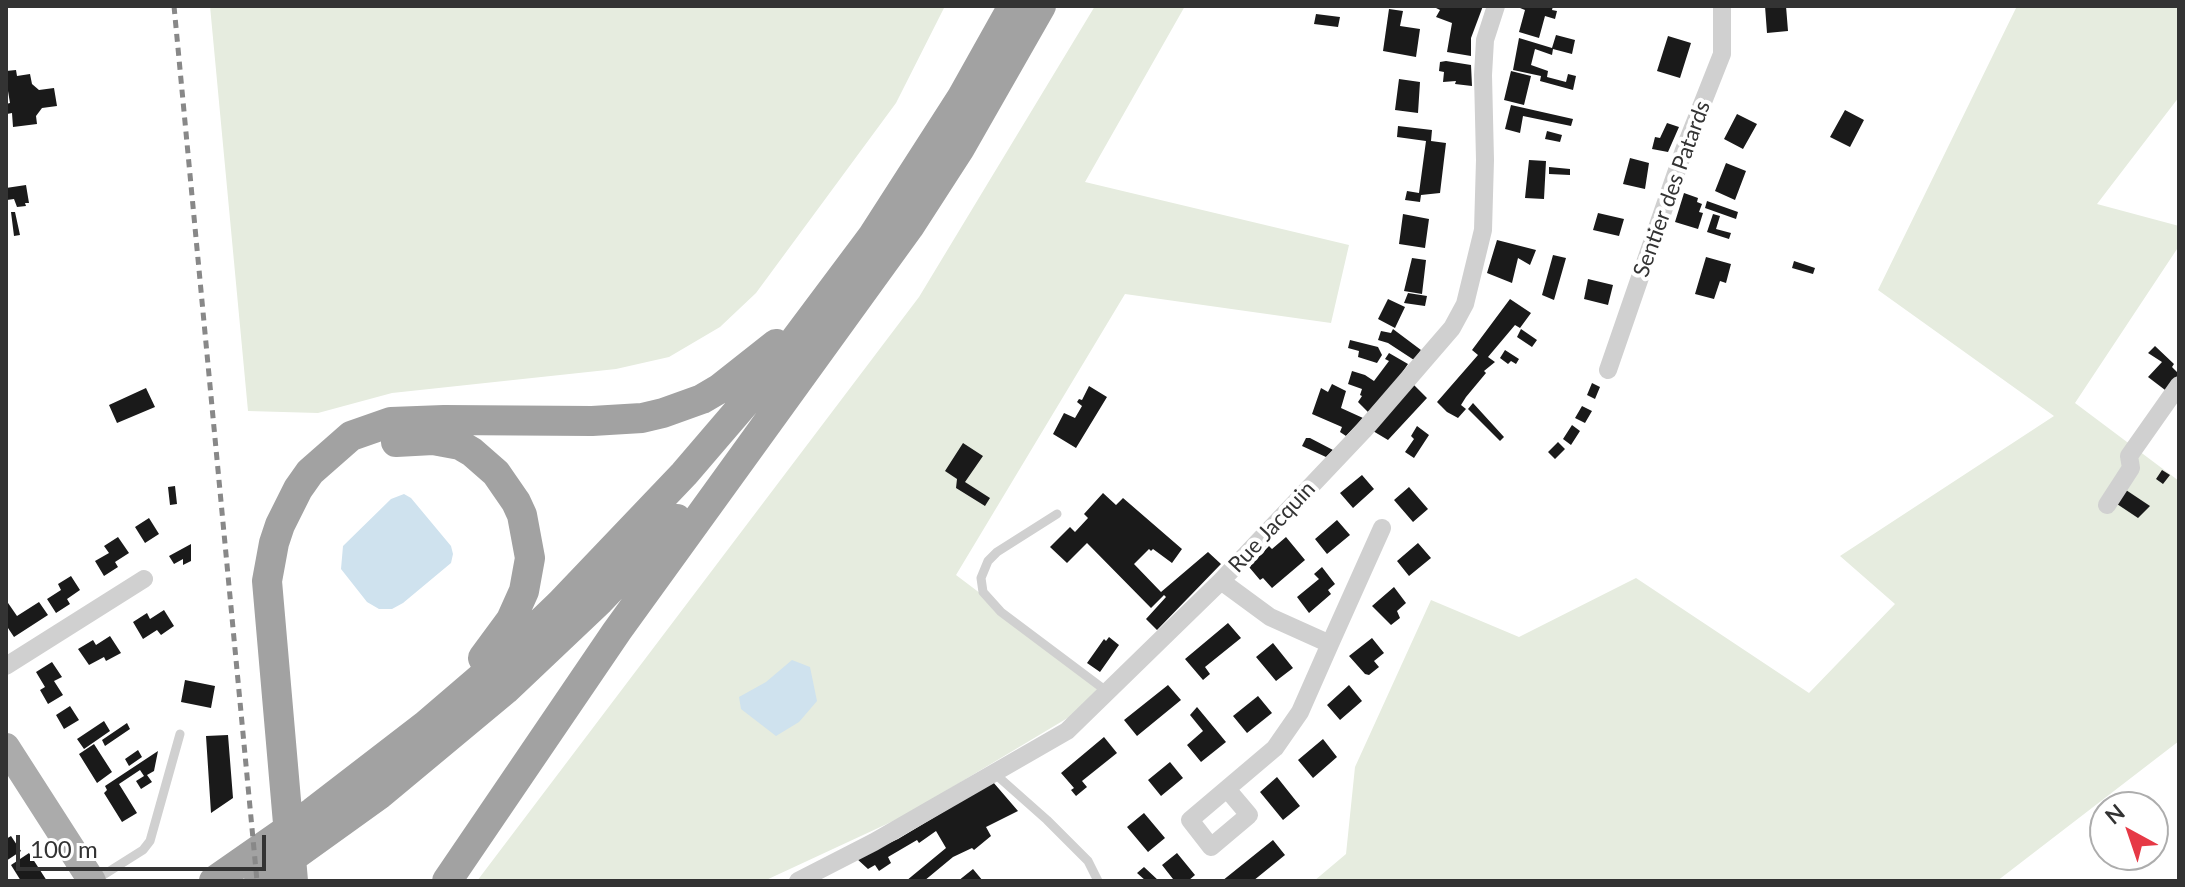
<!DOCTYPE html>
<style>
body{margin:0}
#map{position:relative;width:2185px;height:887px;overflow:hidden;background:#fff;font-family:Lato,sans-serif}
canvas{display:block}
.frame{position:absolute;inset:0;border:8px solid #333;pointer-events:none}
.north{position:absolute;left:2089px;top:791px;width:80px;height:80px;box-sizing:border-box;background:#fff;border:2px solid #adadad;border-radius:50%;rotate:320deg;font-size:22px;font-weight:700;line-height:32px;text-align:center;color:#333}
.north::after{content:'';display:block;margin:auto;width:28px;height:36px;background:#e63946;clip-path:polygon(50% 0,100% 100%,50% 72%,0 100%)}
.scale{position:absolute;left:16px;top:835px;width:250px;height:36px;box-sizing:border-box;border:4px solid #333;border-top:0;padding-left:10px;font-size:24px;line-height:28px;white-space:nowrap;color:#333;-webkit-text-stroke:6px #fff;paint-order:stroke}
</style>
<div id="map">
<canvas width="2185" height="887"></canvas>
<div class="frame"></div>
<div class="north">N</div>
<div class="scale">100 m</div>
</div>
<script>
const g = document.querySelector('canvas').getContext('2d');
g.lineJoin = 'round';
function fill(path, color) {
  g.fillStyle = color;
  g.fill(path, 'evenodd');
}
function poly(rows) {
  const path = new Path2D();
  for (const r of rows) {
    path.moveTo(r[0], r[1]);
    for (let i = 2; i < r.length; i += 2) path.lineTo(r[i], r[i + 1]);
  }
  return path;
}
function trace(path, color, width, dash) {
  g.strokeStyle = color;
  g.lineWidth = width;
  g.lineCap = dash ? 'butt' : 'round';
  g.setLineDash(dash || []);
  g.stroke(path);
}
function write(font, color, halo, rows, align = 'center') {
  g.font = font + ' Lato,sans-serif';
  g.lineWidth = 8;
  g.setLineDash([]);
  g.textBaseline = 'middle';
  g.strokeStyle = halo;
  g.fillStyle = color;
  for (const [text, x, y, turn = 0] of rows) {
    g.save();
    g.translate(x, y);
    g.rotate((+turn || 0) * Math.PI / 180);
    g.textAlign = isNaN(turn) ? turn : align;
    if (halo) g.strokeText(text, 0, 0);
    g.fillText(text, 0, 0);
    g.restore();
  }
}
fill(poly([
 [210,6,945,6,896,103,756,293,720,327,669,357,616,369,392,393,318,413,248,411],
 [1095,6,1185,6,1085,182,1349,245,1331,323,1125,294,956,575,1111,692,904,816,764,881,477,881,919,297],
 [2017,6,2179,6,2179,97,2097,204,2179,226,2179,246,2075,403,2179,481,2179,741,1997,881,1314,881,1346,854,1355,767,1431,600,1519,637,1636,578,1809,693,1895,604,1840,556,2054,416,1878,290]
]), '#e6ecdf');
fill(poly([
 [404,494,411,498,451,546,453,554,451,563,403,603,392,609,379,609,367,602,341,569,343,546,391,499],
 [792,660,810,667,817,701,799,722,776,736,741,709,739,697,766,682]
]), '#cfe2ee');
fill(poly([
 [1432,6,1483,6,1471,38,1471,56,1447,52,1452,23,1436,17,1440,10],
 [1515,6,1553,6,1552,10,1557,11,1555,19,1545,16,1539,38,1519,32,1525,10],
 [1765,6,1786,6,1788,31,1767,33],
 [1389,9,1403,11,1400,26,1420,29,1416,57,1383,51],
 [1316,14,1340,17,1338,27,1314,24],
 [1556,35,1575,40,1572,54,1553,49,1552,55,1535,49,1531,65,1548,71,1547,77,1566,82,1568,74,1576,76,1573,90,1540,81,1541,76,1513,70,1519,38,1552,48],
 [1668,36,1691,43,1680,78,1657,71],
 [1446,61,1471,65,1472,86,1455,84,1456,81,1443,82,1444,72,1439,71,1440,62],
 [16,70,17,76,30,74,32,84,39,90,54,88,57,106,42,108,36,116,37,124,13,127,12,113,7,114,6,104,10,103,8,91,6,91,6,71],
 [1511,71,1531,76,1524,105,1504,100],
 [1399,79,1420,82,1418,113,1395,110],
 [1511,105,1573,119,1571,126,1523,116,1520,133,1505,129],
 [1845,110,1864,120,1850,147,1830,137],
 [1737,114,1757,124,1743,149,1724,139],
 [1667,123,1679,127,1668,152,1652,149,1655,137,1660,138],
 [1398,126,1432,130,1431,141,1446,143,1440,193,1421,195,1420,202,1405,200,1407,191,1419,193,1426,141,1397,137],
 [1547,131,1562,135,1560,142,1545,139],
 [1630,158,1649,163,1645,189,1623,184],
 [1529,160,1546,161,1544,199,1525,198],
 [1726,163,1746,171,1735,200,1715,191],
 [1549,167,1570,169,1570,175,1549,174],
 [26,185,29,203,25,203,26,206,17,207,14,199,7,200,6,188],
 [1684,193,1698,198,1697,202,1702,204,1699,212,1703,213,1698,229,1675,222],
 [1707,201,1738,212,1736,219,1705,208],
 [11,212,15,212,20,235,14,236],
 [1598,213,1624,219,1619,236,1593,230],
 [1403,214,1429,219,1425,248,1399,244],
 [1713,214,1720,216,1716,229,1731,233,1729,239,1707,232],
 [1497,240,1536,250,1530,265,1518,258,1512,283,1487,273],
 [1553,255,1566,258,1554,300,1542,295],
 [1706,257,1731,264,1726,283,1720,281,1714,299,1695,294],
 [1412,258,1426,260,1422,294,1404,291],
 [1794,261,1815,268,1813,274,1792,268],
 [1588,279,1613,285,1608,305,1584,299],
 [1408,293,1427,296,1425,306,1404,303],
 [1388,299,1405,307,1395,328,1378,319],
 [1510,299,1531,313,1520,328,1515,325,1488,357,1495,362,1484,371,1486,373,1466,397,1461,405,1466,409,1458,418,1447,412,1437,402,1478,355,1472,350],
 [1393,329,1421,350,1414,360,1388,343,1378,340,1381,331,1391,333],
 [1521,329,1537,340,1532,347,1517,337],
 [1350,340,1378,347,1382,355,1377,363,1358,357,1359,351,1348,348],
 [2155,346,2174,364,2172,367,2179,374,2179,378,2169,393,2148,377,2162,362,2148,353],
 [1505,350,1519,359,1516,364,1511,361,1508,364,1500,358],
 [1389,353,1408,364,1397,380,1368,412,1358,402,1362,396,1360,395,1362,389,1348,384,1352,371,1365,375,1374,381,1389,361,1385,359],
 [1592,383,1600,387,1595,399,1587,395],
 [1332,384,1346,391,1341,408,1363,418,1346,436,1340,432,1342,427,1312,414,1321,388,1328,392],
 [1413,384,1427,398,1388,440,1373,431],
 [1089,386,1107,397,1076,448,1053,434,1064,413,1075,418,1082,406,1077,402,1079,399,1082,400],
 [146,388,155,407,117,423,109,405],
 [1473,403,1504,437,1500,441,1468,409],
 [1582,406,1592,411,1585,423,1575,418],
 [1572,425,1580,431,1571,445,1563,439],
 [1417,426,1429,435,1414,458,1405,452,1414,439,1411,436],
 [1306,438,1310,438,1333,450,1326,457,1302,446],
 [1558,442,1565,449,1555,459,1548,452],
 [963,443,983,456,965,482,990,498,985,506,956,488,957,479,945,471],
 [2162,470,2170,475,2163,484,2156,479],
 [1362,475,1374,489,1353,508,1340,493],
 [175,486,177,504,170,505,168,487],
 [1409,487,1428,509,1413,522,1394,500],
 [2126,490,2150,506,2138,518,2117,504],
 [1103,493,1116,505,1123,498,1182,549,1172,563,1153,549,1151,551,1149,549,1134,564,1161,592,1208,552,1221,564,1157,630,1146,619,1166,597,1164,595,1151,608,1087,543,1067,563,1050,547,1070,527,1075,532,1088,518,1084,514],
 [149,518,159,534,145,543,135,527],
 [1337,520,1350,535,1327,554,1315,539],
 [118,537,129,553,115,562,118,567,104,576,95,561,109,553,104,546],
 [1286,537,1305,560,1272,588,1263,578,1260,580,1249,567,1269,546,1272,549],
 [1418,543,1431,558,1409,576,1397,561],
 [191,544,191,561,183,565,183,559,174,564,169,556],
 [1322,567,1335,584,1328,590,1331,594,1309,613,1297,597,1319,579,1314,574],
 [71,576,80,590,67,599,70,604,56,613,47,599,61,590,58,584],
 [1394,587,1406,603,1397,611,1400,618,1391,625,1372,606],
 [6,600,17,616,39,602,48,615,14,637,6,625],
 [164,610,174,626,161,635,157,630,143,639,133,622,147,613,150,619],
 [1228,623,1241,638,1205,667,1210,674,1203,680,1185,659],
 [110,636,121,653,106,661,104,657,89,665,78,649,93,640,96,645],
 [1109,637,1119,645,1100,672,1087,663,1104,639,1106,641],
 [1372,638,1384,653,1374,661,1379,667,1369,675,1365,674,1349,656],
 [1273,643,1293,668,1276,681,1256,657],
 [52,662,62,677,54,681,63,695,48,704,40,690,45,687,36,672],
 [185,680,215,686,211,708,181,702],
 [1168,685,1181,700,1137,736,1124,720],
 [1349,685,1362,701,1340,720,1327,705],
 [1258,696,1272,713,1247,733,1233,716],
 [70,706,79,720,64,729,56,715],
 [1197,707,1226,742,1201,762,1187,745,1203,731,1190,715],
 [104,721,110,731,84,749,77,739],
 [127,723,130,729,105,746,102,740],
 [228,735,233,798,211,813,206,736],
 [1104,737,1117,753,1082,781,1087,787,1076,796,1071,790,1074,788,1061,773],
 [1323,739,1337,757,1313,778,1298,760],
 [94,744,112,772,97,783,79,754],
 [138,750,142,757,129,766,125,759],
 [158,751,154,771,147,775,152,782,141,789,136,781,144,776,140,770,119,784,137,813,122,822,104,793,107,790,105,786],
 [1170,762,1183,778,1161,796,1148,780],
 [1277,777,1300,806,1283,820,1260,792],
 [993,782,1018,811,986,827,991,836,974,850,972,848,953,857,924,881,906,881,946,848,936,831,919,843,917,840,888,857,891,863,879,871,875,865,868,869,856,858,898,839],
 [1144,813,1165,838,1148,852,1127,827],
 [11,836,21,851,6,861,6,839],
 [1273,840,1285,855,1253,881,1222,881],
 [29,853,47,881,21,881,11,865],
 [1177,853,1195,875,1188,881,1171,881,1173,879,1162,865],
 [1144,867,1159,881,1146,881,1137,873],
 [973,869,983,881,958,881]
]), '#1a1a1a');
trace(poly([
 [1057,514,997,552,988,561,981,578,983,592,1001,612,1109,693],
 [994,773,1047,820,1088,861,1098,881],
 [97,879,143,850,150,841,180,734]
]), '#d0d0d0', 9);
trace(poly([
 [1608,370,1684,150,1722,54,1722,6],
 [2107,505,2131,468,2129,456,2179,385],
 [1221,581,1270,617,1330,644,1382,528],
 [6,666,144,579],
 [1227,789,1249,815,1211,847,1190,820,1275,748,1300,712,1330,644],
 [798,881,874,842,1067,731,1221,581,1364,430,1452,328,1465,304,1483,230,1485,160,1483,75,1485,40,1496,6]
]), '#d0d0d0', 18);
trace(poly([
 [6,747,92,881]
]), '#ababab', 28);
trace(poly([
 [396,442,433,440,460,445,472,452,496,473,516,502,522,515,530,558,524,591,511,620,483,658],
 [214,881,313,812,426,725,503,659,560,604,684,474,768,376,872,237,962,97,1013,6],
 [259,881,380,794,505,690,600,600,677,519],
 [293,881,267,581,274,543,280,525,298,489,310,472,351,436,391,422,444,420,592,421,642,418,663,413,702,399,719,389,776,344],
 [447,881,617,631,909,227,960,148,1041,6]
]), '#a2a2a2', 30);
trace(poly([
 [174,6,257,881]
]), '#888', 5, [8, 6]);
write('22px', '#333', '#fff', [
 ["Sentier des Patards",1672,189,-70],
 ["Rue Jacquin",1272,527,-47]
]);
</script>
